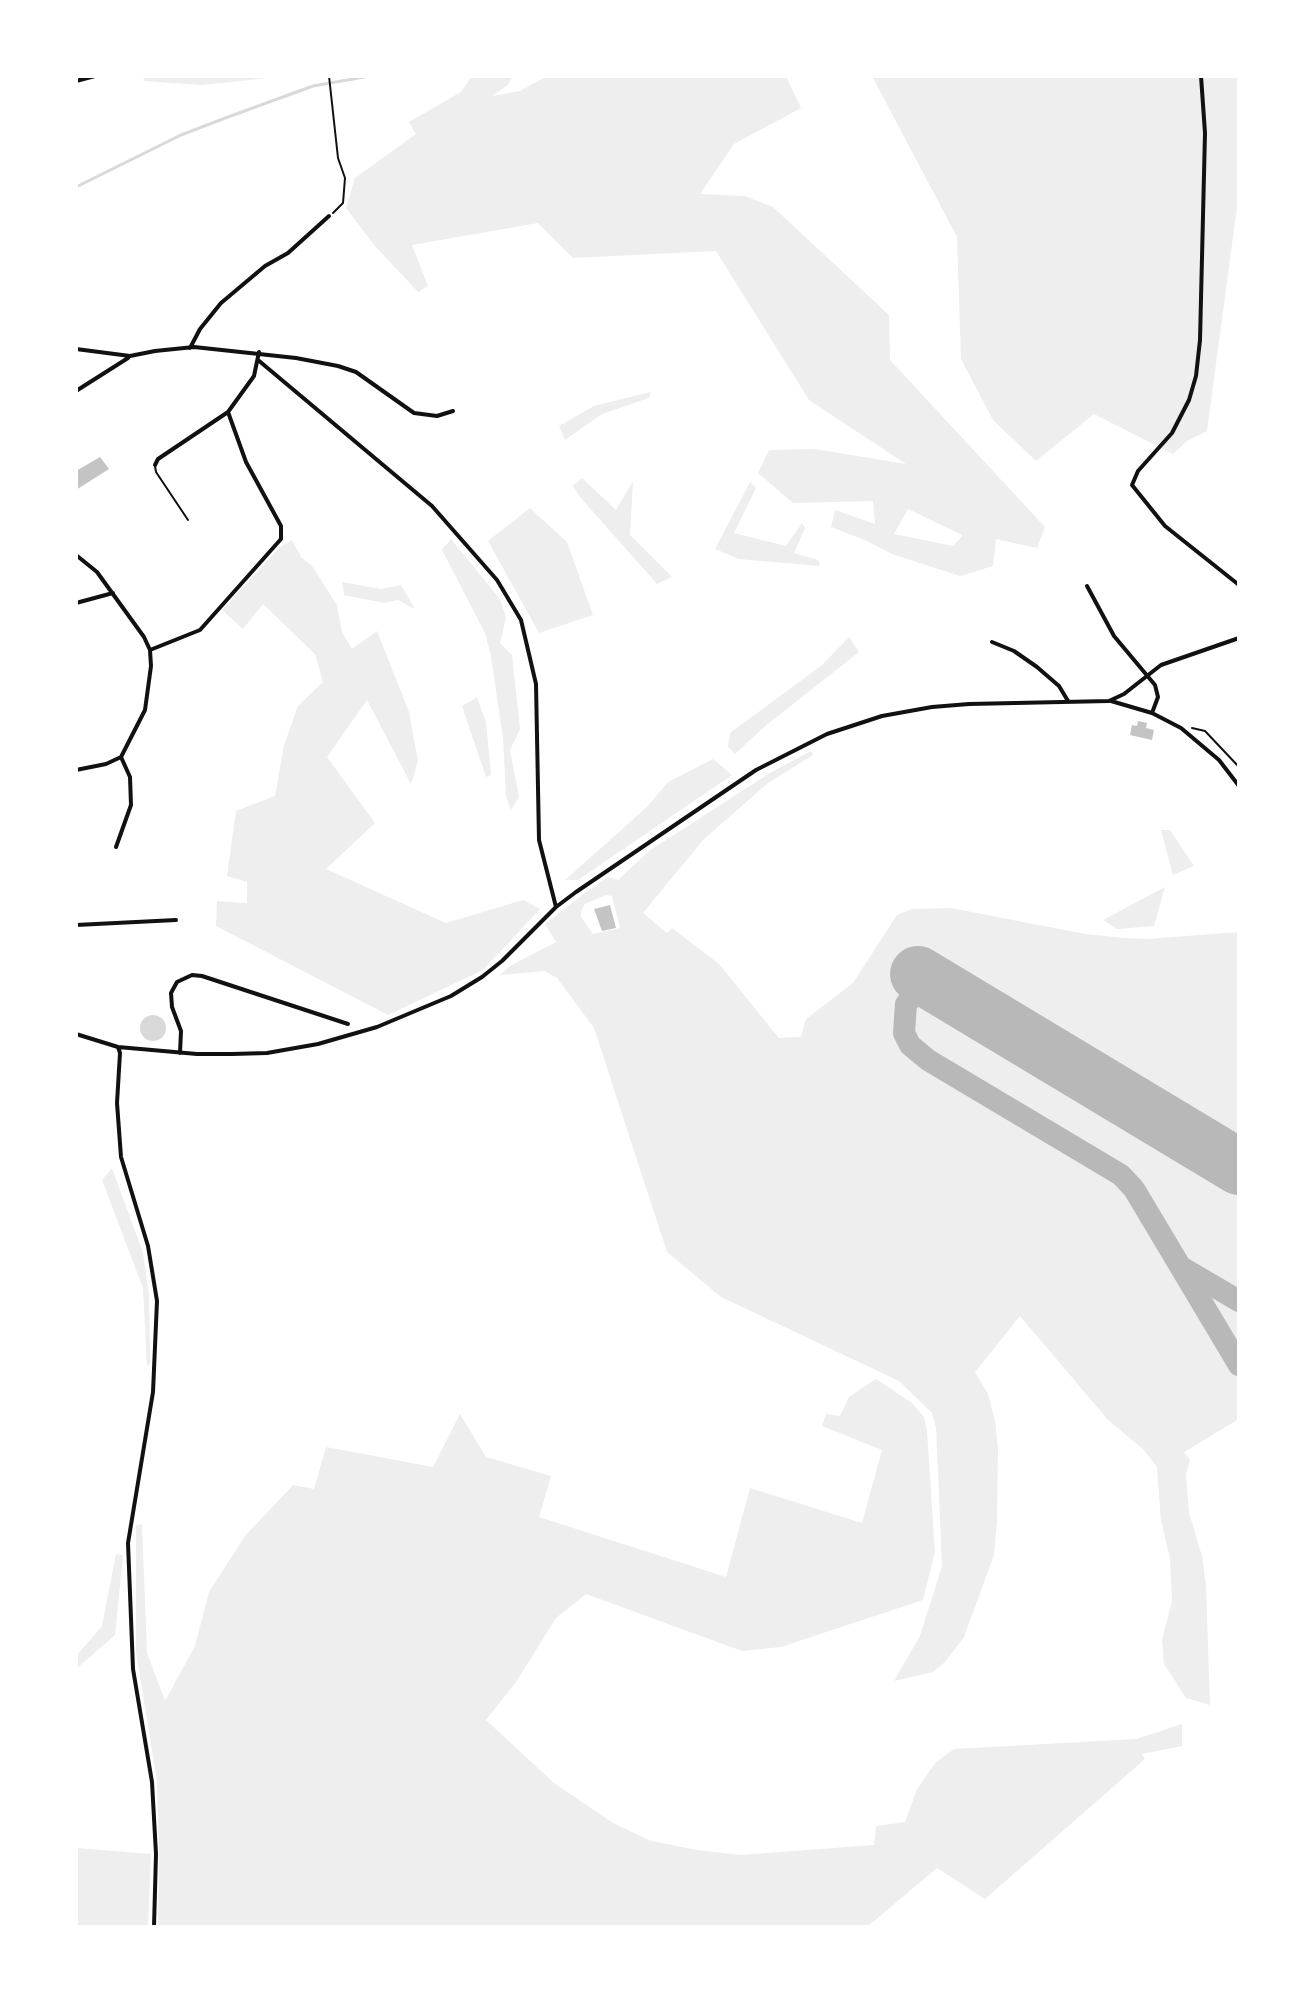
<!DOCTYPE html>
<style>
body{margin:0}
#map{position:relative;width:1315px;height:2003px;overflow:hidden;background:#fff;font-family:Manrope,sans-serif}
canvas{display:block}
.frame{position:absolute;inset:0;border:78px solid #fff;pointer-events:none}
</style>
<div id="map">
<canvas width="1315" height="2003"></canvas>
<div class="frame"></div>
</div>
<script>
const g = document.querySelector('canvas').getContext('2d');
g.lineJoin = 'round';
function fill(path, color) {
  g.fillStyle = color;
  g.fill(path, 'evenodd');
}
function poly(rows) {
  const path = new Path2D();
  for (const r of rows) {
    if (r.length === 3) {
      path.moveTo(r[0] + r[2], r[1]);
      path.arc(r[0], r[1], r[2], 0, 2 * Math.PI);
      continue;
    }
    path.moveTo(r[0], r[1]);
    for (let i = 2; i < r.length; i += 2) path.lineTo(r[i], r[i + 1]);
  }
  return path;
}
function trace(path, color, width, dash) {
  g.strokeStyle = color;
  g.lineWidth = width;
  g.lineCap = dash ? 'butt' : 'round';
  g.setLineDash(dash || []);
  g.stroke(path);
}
fill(poly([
 [143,76,278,76,278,77,202,85,144,81],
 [472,76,513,76,508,85,492,96,520,91,547,76,786,76,801,108,734,144,700,194,745,196,773,207,889,315,890,360,1045,527,1037,548,996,539,993,566,960,576,892,554,867,541,831,527,835,510,875,524,873,501,793,503,758,473,769,450,815,449,906,464,809,400,716,251,573,258,538,223,412,245,428,286,418,292,374,245,346,208,355,178,416,134,409,122,461,92],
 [908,509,962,535,962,536,953,546,894,534],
 [872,76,1239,76,1239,192,1207,431,1187,441,1173,454,1094,414,1036,461,993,420,961,359,957,237],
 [651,392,649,398,602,414,565,440,559,426,594,406],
 [582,478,616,510,633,481,630,535,672,577,657,584,580,497,573,486],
 [750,482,756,488,734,533,786,546,802,523,805,528,794,553,818,560,820,566,739,559,715,549],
 [530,508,567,542,593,615,539,633,488,541],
 [451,539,500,599,506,618,500,643,512,655,520,729,510,750,519,797,511,810,506,796,503,738,491,656,485,633,442,550],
 [292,540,301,557,312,566,337,605,342,632,352,649,377,631,409,712,418,761,411,784,367,700,327,757,375,823,326,869,446,923,523,900,540,909,483,970,388,1015,216,926,217,901,247,903,247,882,227,876,236,811,275,796,284,745,298,706,323,682,315,654,263,604,243,629,222,610,280,547],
 [342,582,381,589,401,585,415,609,398,600,384,603,344,595],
 [849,637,859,652,764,727,735,754,728,746,730,733,822,665],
 [477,697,486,722,491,775,486,777,462,706],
 [811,751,813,755,768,783,703,840,643,913,667,933,672,928,719,964,779,1038,801,1037,806,1019,853,983,897,915,912,909,951,908,1085,934,1124,938,1147,939,1239,932,1239,1419,1184,1452,1190,1460,1186,1474,1189,1513,1202,1556,1206,1586,1210,1705,1186,1698,1164,1664,1162,1640,1172,1601,1170,1558,1161,1521,1157,1467,1143,1449,1108,1420,1020,1316,975,1372,988,1394,995,1421,998,1448,997,1522,994,1555,964,1637,945,1662,933,1672,894,1681,920,1636,942,1566,936,1428,932,1413,899,1381,721,1297,667,1252,594,1028,557,978,545,971,500,975,510,966,556,942,545,924,582,895,608,877,618,880,649,851,770,773],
 [606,895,612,896,620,928,593,934,581,917,581,911,585,904],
 [713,759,732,775,578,880,565,880,647,807,668,782],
 [1161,830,1170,830,1194,866,1173,875],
 [1165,887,1154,926,1117,929,1103,920],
 [112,1168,143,1253,149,1295,150,1364,147,1366,143,1288,102,1180],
 [876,1379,912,1403,924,1417,927,1431,935,1552,923,1600,781,1647,742,1651,586,1594,556,1618,516,1682,486,1720,554,1783,613,1823,651,1841,697,1850,740,1855,874,1845,876,1826,905,1822,917,1789,936,1762,954,1749,1136,1739,1182,1724,1182,1746,1142,1754,1145,1759,985,1899,937,1868,867,1927,158,1927,159,1856,157,1781,136,1652,136,1525,142,1524,147,1653,165,1701,195,1646,209,1592,245,1536,293,1485,314,1489,326,1447,433,1467,460,1414,486,1457,551,1476,539,1517,726,1577,750,1488,862,1523,882,1450,822,1426,826,1414,840,1416,849,1397],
 [116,1554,123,1555,115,1635,76,1669,76,1656,102,1626],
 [76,1848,151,1854,148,1927,76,1927]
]), '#eee');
fill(poly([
 [153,1028,13]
]), '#d9d9d9');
trace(poly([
 [76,187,181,135,228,117,313,86,370,76]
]), '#d9d9d9', 3);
trace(poly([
 [927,980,906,1004,904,1033,910,1045,928,1060,1121,1175,1134,1189,1239,1365],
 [1181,1267,1239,1301]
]), '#b8b8b8', 22);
trace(poly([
 [918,974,1239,1167]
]), '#b8b8b8', 56);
fill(poly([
 [100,457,109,469,76,490,76,471],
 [1138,721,1147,723,1146,728,1154,730,1152,740,1130,735,1132,725,1137,726],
 [610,905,616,928,602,931,594,909]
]), '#c4c4c4');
trace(poly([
 [329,76,338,158,345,178,343,203,333,213],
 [1192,728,1205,731,1239,767]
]), '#111', 2);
trace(poly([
 [155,466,156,472,188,520]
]), '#111', 2);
trace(poly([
 [1201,76,1205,133,1200,340,1196,376,1189,400,1172,433,1138,471,1132,485,1165,526,1239,585],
 [190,348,200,329,221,303,265,266,288,253,329,216],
 [76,349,130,356,155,351,194,347,296,358,338,366,356,372,414,413,437,416,453,411],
 [258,360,432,506,497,580,521,620,536,684,539,840,556,907],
 [76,391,128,358],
 [155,465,158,459,228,412],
 [76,555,97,572,144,637,150,650,151,666,145,710,121,757,106,764,76,770],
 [1087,586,1114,636,1155,685,1158,697,1152,713],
 [76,603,113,593],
 [992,642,1014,651,1037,667,1059,686,1068,701],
 [150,650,200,630,281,539,281,526,246,462,228,412,254,376,259,352],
 [1111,701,1152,713,1181,728,1219,760,1239,786],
 [116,847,131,805,130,777,121,757],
 [76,925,176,920],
 [76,1034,118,1047,197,1054,232,1054,267,1053,318,1044,377,1027,451,996,482,977,502,961,556,907,576,892,756,770,827,734,882,716,932,707,969,704,1109,701,1124,694,1161,665,1239,638],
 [118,1047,120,1053,117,1103,121,1157,148,1246,157,1301,153,1392,128,1543,133,1669,152,1782,156,1854,154,1927],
 [180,1053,181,1031,172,1007,171,993,177,982,192,975,202,976,348,1024]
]), '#111', 4);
trace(poly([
 [76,81,95,76]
]), '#111', 4);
</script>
